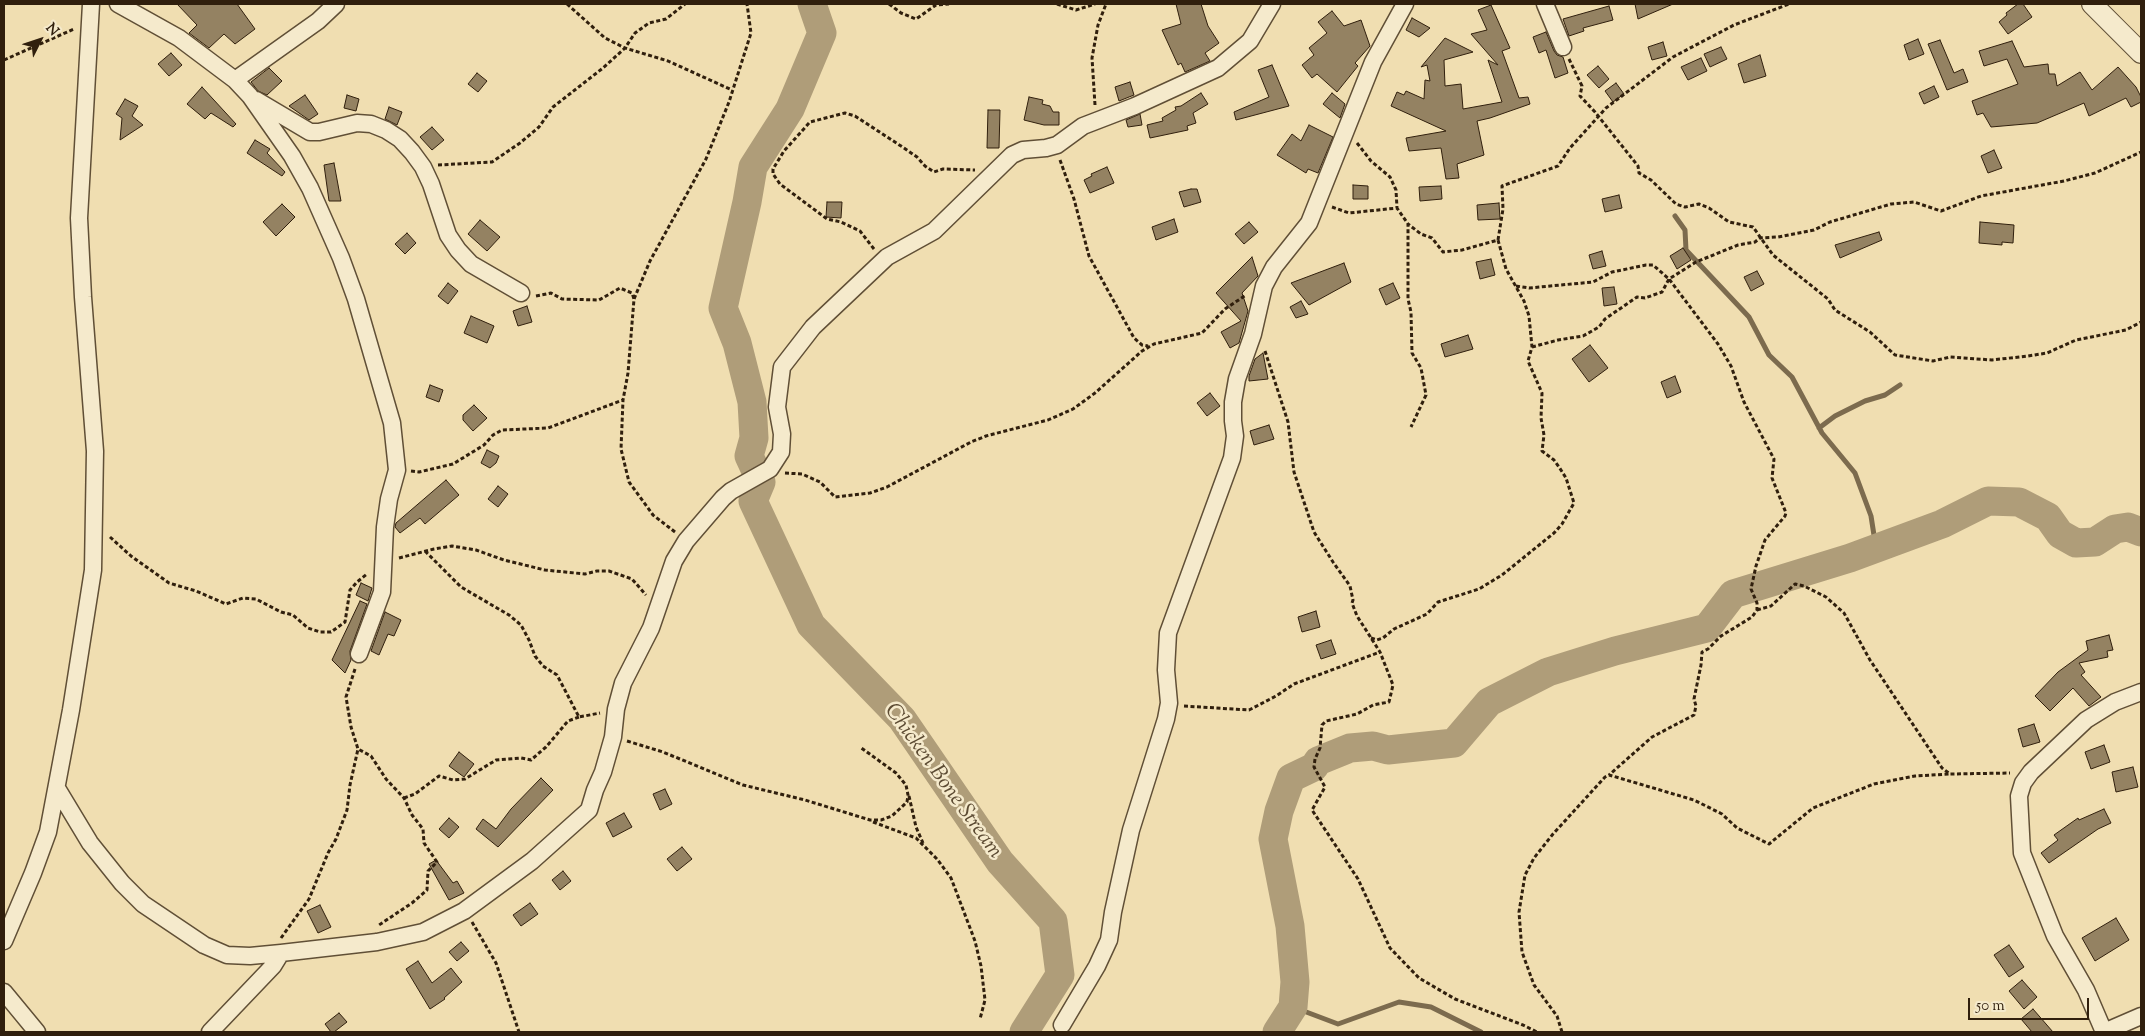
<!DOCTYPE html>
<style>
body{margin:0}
#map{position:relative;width:2145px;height:1036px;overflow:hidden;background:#f0deb1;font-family:"Sorts Mill Goudy",serif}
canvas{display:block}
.frame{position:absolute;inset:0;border:5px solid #301f0d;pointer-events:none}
.north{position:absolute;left:15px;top:15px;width:50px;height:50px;-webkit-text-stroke:4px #f5eacc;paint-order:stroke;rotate:49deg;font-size:14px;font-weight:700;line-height:20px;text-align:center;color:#301f0d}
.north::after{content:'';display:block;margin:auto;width:18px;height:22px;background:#301f0d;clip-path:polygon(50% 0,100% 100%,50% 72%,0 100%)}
.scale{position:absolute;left:1968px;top:998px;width:121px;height:22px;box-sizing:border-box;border:2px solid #301f0d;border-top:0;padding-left:6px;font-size:15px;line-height:18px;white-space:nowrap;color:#301f0d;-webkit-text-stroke:4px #f5eacc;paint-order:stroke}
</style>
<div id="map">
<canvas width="2145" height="1036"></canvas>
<div class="frame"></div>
<div class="north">N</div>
<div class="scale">50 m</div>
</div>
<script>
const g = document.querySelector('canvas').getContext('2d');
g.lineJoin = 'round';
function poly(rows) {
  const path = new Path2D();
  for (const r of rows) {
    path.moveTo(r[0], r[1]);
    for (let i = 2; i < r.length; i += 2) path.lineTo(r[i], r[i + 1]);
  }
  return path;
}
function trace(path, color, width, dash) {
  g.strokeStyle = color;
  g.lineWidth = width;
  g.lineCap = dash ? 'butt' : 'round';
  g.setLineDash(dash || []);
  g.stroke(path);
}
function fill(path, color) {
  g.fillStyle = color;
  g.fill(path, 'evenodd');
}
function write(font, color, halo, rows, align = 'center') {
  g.font = font + ' "Sorts Mill Goudy",serif';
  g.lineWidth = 5;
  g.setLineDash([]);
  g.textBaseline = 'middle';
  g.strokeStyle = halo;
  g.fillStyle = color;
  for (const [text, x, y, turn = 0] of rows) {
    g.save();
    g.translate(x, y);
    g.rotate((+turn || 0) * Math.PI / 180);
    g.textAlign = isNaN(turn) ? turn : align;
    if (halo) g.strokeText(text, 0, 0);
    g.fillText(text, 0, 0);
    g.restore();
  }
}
trace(poly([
 [1675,216,1685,230,1686,250,1749,317,1769,355,1792,377,1822,433,1855,473,1871,516,1876,548],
 [1819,428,1835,416,1865,401,1885,395,1900,385],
 [1293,1007,1338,1024,1399,1002,1431,1007,1481,1032]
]), '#7c6b4e', 5);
trace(poly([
 [812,4,822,33,790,109,753,167,747,202,723,308,737,343,752,402,754,438,749,456,761,482,753,501,811,625,902,719,1000,862,1053,921,1060,975,1024,1032],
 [1277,1032,1293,1007,1295,982,1290,926,1273,839,1279,811,1291,778,1314,767,1318,761,1350,748,1373,746,1388,750,1454,743,1489,702,1548,672,1615,651,1707,628,1733,594,1850,558,1942,524,1988,501,2019,502,2048,517,2060,534,2076,543,2095,542,2115,529,2128,527,2141,532]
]), '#af9d79', 29);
const building = poly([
 [177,4,237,4,255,29,235,44,224,34,209,48,189,33,197,25,177,4],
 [1176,4,1201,4,1208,26,1219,43,1205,53,1210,61,1185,72,1181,63,1178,65,1162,30,1181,24,1176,4],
 [1635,4,1673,4,1638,19,1635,4],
 [2018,4,2023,4,2032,17,2008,34,1999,22,2007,15,2006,13,2018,4],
 [1491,5,1510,48,1502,51,1519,98,1528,97,1530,104,1490,118,1477,121,1484,155,1457,164,1459,178,1446,179,1441,148,1409,151,1406,138,1446,131,1391,106,1397,92,1404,95,1406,91,1424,99,1425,80,1430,81,1427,65,1421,67,1445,38,1473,52,1444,60,1445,86,1461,84,1463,109,1502,102,1488,60,1498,65,1471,34,1487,30,1478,10,1491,5],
 [1609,6,1613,20,1583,28,1584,31,1569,36,1563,19,1609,6],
 [1332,11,1344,26,1361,20,1370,46,1355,63,1358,66,1337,92,1317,74,1312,78,1302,65,1314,55,1309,48,1327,33,1318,22,1332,11],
 [1412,18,1430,28,1419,37,1406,30,1412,18],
 [1546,32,1554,51,1557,55,1563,57,1568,73,1555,78,1546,50,1539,53,1533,37,1546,32],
 [1918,39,1924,54,1909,60,1904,45,1918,39],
 [1940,40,1954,73,1963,69,1968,82,1947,90,1928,44,1940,40],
 [2012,41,2024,67,2048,64,2049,74,2055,74,2057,86,2080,72,2092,90,2118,67,2136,87,2141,97,2141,102,2131,107,2126,98,2089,116,2084,103,2037,123,1991,127,1983,113,1977,115,1972,101,2018,84,2007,59,1984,66,1979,51,2012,41],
 [1663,42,1667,56,1652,60,1648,47,1663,42],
 [1721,47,1727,59,1710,67,1704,54,1721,47],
 [171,53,182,65,169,76,158,64,171,53],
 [1760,55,1766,76,1744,83,1738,64,1760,55],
 [1701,58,1707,71,1688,80,1681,67,1701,58],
 [1272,65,1289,106,1236,120,1234,112,1269,97,1258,70,1272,65],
 [1598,66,1609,79,1599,88,1587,75,1598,66],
 [269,68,282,81,267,95,258,91,251,82,269,68],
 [477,73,487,81,478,92,468,84,477,73],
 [1130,82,1134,95,1119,101,1115,87,1130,82],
 [1616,83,1624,94,1613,102,1605,91,1616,83],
 [1934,86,1939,97,1924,104,1919,93,1934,86],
 [202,87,236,124,233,127,211,113,205,119,187,104,202,87],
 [1201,93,1208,104,1193,113,1196,123,1187,126,1188,130,1150,138,1147,125,1163,121,1162,118,1176,110,1175,107,1181,106,1201,93],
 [1332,93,1345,104,1340,118,1323,104,1332,93],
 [305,95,318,114,309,120,289,106,305,95],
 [347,95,359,99,356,111,344,108,347,95],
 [1029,97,1043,100,1042,104,1050,106,1053,112,1059,112,1059,125,1044,125,1024,120,1029,97],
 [125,99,138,106,132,116,143,125,120,140,122,118,116,114,125,99],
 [389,107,402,112,397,125,385,119,389,107],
 [988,110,1000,110,999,148,987,148,988,110],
 [1140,114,1142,125,1128,127,1126,120,1140,114],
 [1309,125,1333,137,1318,173,1308,169,1306,173,1277,155,1292,134,1301,141,1309,125],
 [432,127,444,140,432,150,420,137,432,127],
 [255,140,270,149,267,153,285,172,282,176,247,153,255,140],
 [1994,150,2002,168,1988,173,1981,156,1994,150],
 [334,163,341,201,329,201,324,165,334,163],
 [1107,167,1114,183,1090,193,1084,180,1092,176,1091,174,1107,167],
 [1353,185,1368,186,1368,199,1353,199,1353,185],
 [1441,186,1442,199,1420,201,1419,187,1441,186],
 [1191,189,1197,189,1201,202,1184,207,1179,192,1191,189],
 [1619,195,1622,208,1605,212,1602,199,1619,195],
 [827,202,842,202,841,218,826,217,827,202],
 [1499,203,1500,219,1478,220,1477,205,1499,203],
 [282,204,295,217,276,236,263,222,282,204],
 [1174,219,1178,232,1156,240,1152,227,1174,219],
 [480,220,500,237,487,251,468,234,480,220],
 [1249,222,1258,232,1244,244,1235,234,1249,222],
 [1980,222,2014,225,2013,243,2002,242,2002,245,1979,243,1980,222],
 [1879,232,1882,240,1840,258,1835,245,1879,232],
 [407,233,416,243,405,254,395,244,407,233],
 [1683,248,1691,260,1677,269,1670,256,1683,248],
 [1602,251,1606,266,1593,269,1589,255,1602,251],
 [1252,257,1258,276,1242,293,1248,311,1239,343,1230,348,1221,332,1241,321,1216,293,1252,257],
 [1491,259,1495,275,1480,279,1476,262,1491,259],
 [1344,263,1351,282,1309,305,1291,283,1344,263],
 [1757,271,1764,284,1751,291,1744,277,1757,271],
 [448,283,458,291,448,304,438,296,448,283],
 [1393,283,1400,298,1386,305,1379,289,1393,283],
 [1614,287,1617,304,1604,306,1602,288,1614,287],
 [1301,301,1308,314,1296,318,1290,307,1301,301],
 [527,306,532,322,518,326,513,311,527,306],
 [471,316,494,326,487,343,464,333,471,316],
 [1468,335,1473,349,1445,357,1441,344,1468,335],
 [1590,345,1608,368,1589,382,1572,359,1590,345],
 [1263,353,1268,379,1249,381,1249,376,1255,359,1263,353],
 [1675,376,1681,392,1667,398,1661,382,1675,376],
 [430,385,443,390,439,402,426,397,430,385],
 [1210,393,1220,406,1207,416,1197,403,1210,393],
 [474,405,487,418,473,431,463,420,463,415,474,405],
 [1269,425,1274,439,1254,445,1250,431,1269,425],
 [487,450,499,456,496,463,490,468,481,463,487,450],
 [446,480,459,495,425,524,420,518,400,533,395,527,396,523,446,480],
 [498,486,508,494,498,507,488,499,498,486],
 [361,583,372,588,368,601,356,595,361,583],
 [360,601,367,604,350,651,351,660,345,673,332,660,360,601],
 [1316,611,1320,627,1302,632,1298,617,1316,611],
 [385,612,401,620,394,636,388,634,379,655,371,651,385,612],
 [2109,635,2113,650,2107,651,2108,657,2079,663,2085,672,2081,675,2101,697,2089,706,2073,688,2050,711,2035,696,2058,672,2088,650,2086,641,2109,635],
 [1331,640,1336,654,1321,659,1316,645,1331,640],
 [2034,724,2040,742,2023,747,2018,729,2034,724],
 [2104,745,2110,762,2091,769,2085,752,2104,745],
 [459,752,474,764,464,777,449,766,459,752],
 [2133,767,2138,787,2116,792,2112,772,2133,767],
 [541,778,553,790,498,847,476,829,483,819,496,829,511,809,541,778],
 [665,789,672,804,660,810,653,794,665,789],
 [2104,809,2111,823,2098,829,2049,863,2041,853,2058,840,2054,835,2078,818,2079,820,2104,809],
 [624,813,632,827,613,837,606,823,624,813],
 [449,818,459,827,449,838,439,829,449,818],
 [682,847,692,859,677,871,667,859,682,847],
 [436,860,453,883,457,881,464,893,449,900,429,864,436,860],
 [563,871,571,881,560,890,552,880,563,871],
 [530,903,538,914,521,926,513,915,530,903],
 [320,905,331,927,318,933,307,911,320,905],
 [2116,918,2129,940,2095,961,2082,938,2116,918],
 [461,942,469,951,457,961,449,952,461,942],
 [2009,945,2024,967,2009,977,1994,955,2009,945],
 [418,961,432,983,451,968,462,982,444,998,445,999,430,1009,406,969,418,961],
 [2022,980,2037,997,2024,1009,2009,991,2022,980],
 [2033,1009,2053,1032,2032,1032,2021,1019,2033,1009],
 [339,1013,347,1022,334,1032,331,1032,325,1024,339,1013]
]);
fill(building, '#948262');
trace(building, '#301f0d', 1);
const minor = poly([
 [118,4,179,38,235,80,250,96,292,156,310,188,341,258,356,299,392,423,397,470,389,499,385,527,382,592,359,654],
 [1545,4,1563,47],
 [235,80,318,21,336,4],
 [256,100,310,132,319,132,357,123,371,124,386,130,400,139,412,152,423,167,431,184,448,235,458,250,471,264,521,293],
 [58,790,90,843,122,883,143,904,204,945,227,955,250,956,281,953,377,942,423,932,464,911,532,861,589,810,595,790,603,772,613,737,616,709,623,683,651,628,674,561,686,541,723,498,731,491,770,469,781,452,782,434,777,407,782,367,813,327,887,257,934,231,1012,155,1023,150,1046,148,1057,145,1083,126,1135,106,1218,68,1250,41,1272,4],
 [4,941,33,873,48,832,71,710,93,570,95,451,83,297,79,218,91,4],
 [4,992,37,1032],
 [1062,1025,1097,966,1109,940,1113,912,1131,830,1166,719,1169,703,1166,670,1168,633,1232,458,1235,436,1233,421,1233,402,1237,379,1253,334,1264,286,1274,267,1309,223,1373,62,1405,4],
 [210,1032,273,966,281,953],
 [2104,1032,2086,990,2055,936,2022,853,2019,796,2023,783,2031,772,2086,720,2115,702,2141,692],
 [2104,1032,2141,1016]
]);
const tertiary = poly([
 [2092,4,2141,53]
]);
trace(minor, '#604f36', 19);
trace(tertiary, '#604f36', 22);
trace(poly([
 [567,4,605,38,625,48,668,61,732,90],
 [889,4,901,13,916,19,936,5,949,4],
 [1057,4,1076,10,1095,4],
 [1569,59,1582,86,1580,96,1595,112,1638,166,1639,173,1651,180,1676,204,1685,207,1699,204,1709,208,1729,222,1753,227,1773,255,1828,299,1835,310,1870,332,1895,355,1933,361,1950,357,1992,360,2028,356,2047,353,2076,340,2126,330,2141,322],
 [4,60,74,29],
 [1095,105,1092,58,1098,25,1106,4],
 [1357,143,1371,161,1390,177,1396,190,1397,208],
 [1060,160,1074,199,1089,256,1134,338,1142,345,1148,346],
 [438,165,492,162,520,143,539,127,553,107,603,68,625,48,635,33,649,23,666,19,685,4],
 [1332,207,1349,213,1397,208,1408,224,1408,299,1411,312,1412,353,1421,368,1426,395,1411,427],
 [1498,240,1503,209,1502,186,1558,166,1570,148,1606,108,1673,57,1734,25,1789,4],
 [874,249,860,231,841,222,827,219,780,184,773,174,773,169,784,151,810,122,845,113,855,116,904,148,917,157,925,166,934,172,943,169,975,170],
 [1516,286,1529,288,1593,282,1612,272,1646,265,1653,265,1669,279,1718,344,1731,366,1744,402,1774,459,1772,478,1786,513,1785,516,1765,540,1756,566,1751,589,1757,603,1757,610,1752,617,1721,636,1708,649,1702,652,1701,665,1694,699,1696,706,1694,715,1652,737,1609,775],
 [536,296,551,293,562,299,599,300,620,288,632,293,634,299],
 [1532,347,1558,340,1583,336,1599,327,1605,319,1637,297,1645,298,1662,292,1669,279,1696,262,1738,245,1755,242,1760,238,1778,237,1814,230,1830,222,1891,204,1914,202,1941,211,1981,196,2064,181,2095,173,2141,152],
 [1265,351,1288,422,1294,472,1314,532,1333,562,1350,586,1353,600,1352,603,1357,616,1380,652,1393,685,1389,702,1373,705,1357,714,1326,721,1322,725,1320,748,1315,759,1314,767,1325,787,1312,810,1358,879,1390,948,1419,978,1455,999,1523,1025,1537,1032],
 [411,471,419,472,453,464,484,445,493,435,502,430,548,428,623,400],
 [785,473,802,474,820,482,835,497,870,493,887,487,971,442,986,436,1048,420,1073,409,1095,393,1142,351,1154,344,1202,333,1225,309,1246,295],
 [675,532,653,515,629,482,621,449,623,400,628,373,634,299,650,261,706,159,729,102,751,33,747,4],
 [110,537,131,556,169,583,196,591,226,604,243,598,256,599,281,612,293,615,308,628,320,632,331,632,345,622,350,590,357,582,367,574],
 [425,551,461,587,509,615,521,625,529,640,535,656,543,666,557,675,579,717,600,713],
 [399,558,434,549,452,546,476,550,504,560,545,570,585,574,597,571,609,571,632,579,646,595],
 [1757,610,1771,606,1795,584,1804,586,1826,597,1844,613,1870,660,1942,768,1950,774,2010,773],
 [1371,638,1377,640,1383,638,1394,629,1427,614,1438,602,1479,589,1502,575,1554,533,1562,524,1574,503,1566,478,1559,467,1554,460,1542,451,1544,435,1541,418,1542,393,1528,361,1532,347,1529,316,1524,301,1506,269,1498,240,1462,250,1443,252,1432,238,1421,234,1408,224],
 [355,669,346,697,351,727,358,749,371,756,386,779,404,798,412,815,423,829,424,843,437,862,428,871,427,890,412,903,379,925],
 [1184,706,1249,710,1276,696,1294,684,1380,652],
 [627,741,663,752,743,785,805,800,870,820,881,820,892,816,907,802,908,795,906,785,896,773,860,747],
 [909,796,916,827,923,843],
 [404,798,415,794,439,776,453,780,465,779,496,760,521,758,531,760,546,747,568,721,579,717],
 [873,822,916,838,937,859,951,878,975,941,981,966,985,1000,980,1019],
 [472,922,496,963,519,1032],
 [281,938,309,899,328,853,336,839,347,810,350,785,358,749],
 [1562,1032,1557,1016,1534,985,1522,952,1519,912,1525,875,1534,858,1553,834,1605,777,1609,775,1694,800,1722,814,1737,828,1769,844,1813,808,1874,784,1915,776,1950,774]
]), '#301f0d', 3, [4, 2.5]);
trace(minor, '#f5eacc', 16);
trace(tertiary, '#f5eacc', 20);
write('italic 22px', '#5c4b33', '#f5eacc', [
 ["Chicken Bone Stream",942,782,54]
]);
</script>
